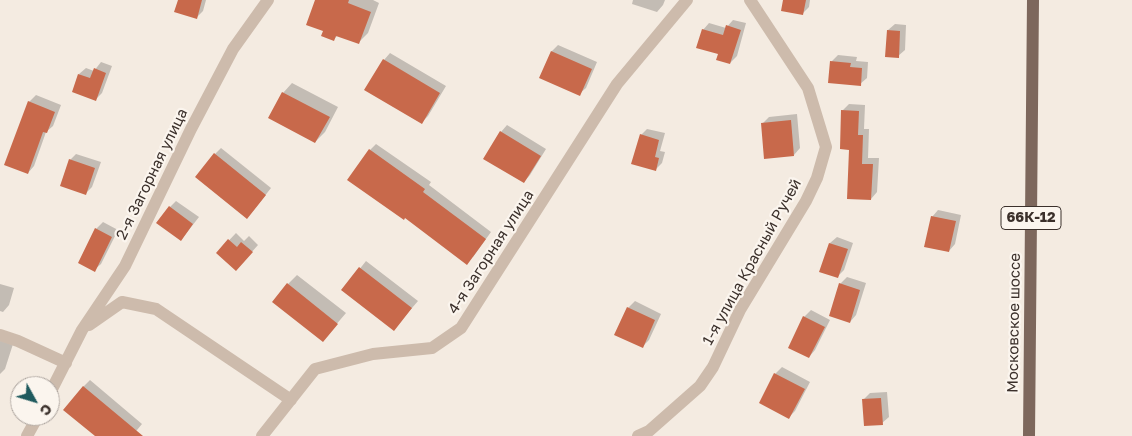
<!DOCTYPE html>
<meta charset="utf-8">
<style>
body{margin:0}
#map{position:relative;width:1132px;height:436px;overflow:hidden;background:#f4ebe1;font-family:"Golos Text",sans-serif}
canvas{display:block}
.north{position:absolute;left:10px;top:376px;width:50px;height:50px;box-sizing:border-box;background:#fbf5ee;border:1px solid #aea6a0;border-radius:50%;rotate:129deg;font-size:14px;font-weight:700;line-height:20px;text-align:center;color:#3b302b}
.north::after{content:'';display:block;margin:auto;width:18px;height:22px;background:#1f5a5e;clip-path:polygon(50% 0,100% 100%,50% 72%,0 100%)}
</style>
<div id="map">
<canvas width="1132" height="436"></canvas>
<div class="north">С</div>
</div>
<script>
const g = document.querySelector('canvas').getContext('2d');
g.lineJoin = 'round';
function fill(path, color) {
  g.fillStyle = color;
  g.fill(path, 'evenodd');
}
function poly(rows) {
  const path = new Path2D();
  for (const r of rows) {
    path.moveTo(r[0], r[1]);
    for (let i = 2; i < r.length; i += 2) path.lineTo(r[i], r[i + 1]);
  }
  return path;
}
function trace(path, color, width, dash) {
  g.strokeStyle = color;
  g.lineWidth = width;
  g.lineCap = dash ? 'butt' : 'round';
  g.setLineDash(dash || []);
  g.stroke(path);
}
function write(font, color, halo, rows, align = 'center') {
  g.font = font + ' "Golos Text",sans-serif';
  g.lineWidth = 4.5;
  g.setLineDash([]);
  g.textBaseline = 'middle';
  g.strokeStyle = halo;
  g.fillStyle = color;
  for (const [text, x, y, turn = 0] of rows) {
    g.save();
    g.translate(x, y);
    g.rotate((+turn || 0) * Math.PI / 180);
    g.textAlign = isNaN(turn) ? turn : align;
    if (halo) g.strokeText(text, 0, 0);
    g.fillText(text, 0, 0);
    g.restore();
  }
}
fill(poly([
 [179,0,206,0,203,11,196,18],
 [317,0,373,0,379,3,368,33,358,43,338,35,334,39,325,31],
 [633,0,665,0,663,5,657,12,632,4],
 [784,0,810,0,809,7,803,13],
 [733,20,746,23,737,56,730,63,720,53,703,30,709,23,726,28],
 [895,24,906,25,905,50,898,56,888,30],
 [558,45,597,62,586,88,579,94,540,77,552,51],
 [390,53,446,86,428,116,421,123,366,90,384,60],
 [838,55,857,57,856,61,868,62,867,78,860,84,831,62],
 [101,62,112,66,102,93,96,99,79,74,86,68,94,71],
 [292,83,338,107,325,132,315,142,283,93],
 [36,95,61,105,53,126,46,132,34,166,28,173,29,102],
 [849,104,865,105,864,129,869,129,868,158,879,158,877,192,871,199,851,149,842,111],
 [797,114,800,148,794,155,763,123,769,117],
 [507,125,546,149,530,175,524,182,501,132],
 [647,129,665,133,660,151,665,152,662,163,655,170,641,135],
 [376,144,431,182,429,185,491,232,473,257,370,150],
 [221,148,271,188,253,211,215,154],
 [76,154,101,162,92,187,86,193,70,160],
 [176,201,199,217,181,240,170,207],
 [938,210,961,215,955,244,949,251,932,217],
 [103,222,118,230,101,264,94,270,96,229],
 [236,233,244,241,249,236,258,245,242,263,217,253],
 [837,237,853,243,844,270,837,277,830,243],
 [366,261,418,301,394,329,343,290],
 [297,275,346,313,323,340,288,284],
 [847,277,866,283,856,315,850,322,840,284],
 [0,284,14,288,9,305,3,312,0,311],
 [635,301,661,314,649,340,642,347,616,334,628,308],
 [811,310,830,320,815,350,809,357,804,317],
 [0,339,13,344,5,369,0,374],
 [782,367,810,382,795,411,789,417,775,374],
 [90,380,142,424,132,436,97,436,83,387],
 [887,392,889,417,882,423,863,400,870,393]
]), '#0003');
fill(poly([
 [178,0,202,0,197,19,174,12],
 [315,0,349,0,348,3,371,12,359,44,336,36,334,41,321,36,323,31,306,25],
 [783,0,806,0,803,15,781,11],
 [726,25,741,30,730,64,716,60,718,54,696,48,702,29,723,35],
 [887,30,900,31,899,58,885,57],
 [551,51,592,69,580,96,539,78],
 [383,59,440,93,422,124,364,90],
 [830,61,851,63,850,67,862,68,861,86,828,83],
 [94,68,106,73,96,101,72,92,78,74,90,78],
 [282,92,330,117,315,143,268,118],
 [28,101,55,112,47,133,43,132,28,174,4,165],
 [841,110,859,111,858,135,863,135,862,164,873,164,871,200,847,199,849,150,840,149],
 [791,120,794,156,764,159,761,123],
 [500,131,541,156,524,183,483,159],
 [640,134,659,140,655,157,659,158,656,171,631,164],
 [369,149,425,189,423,192,486,239,467,265,405,218,404,220,347,180],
 [214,153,266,195,247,219,195,177],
 [69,159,95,168,86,195,60,186],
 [169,206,193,224,181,241,156,223],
 [931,216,956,221,949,252,924,247],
 [95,228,112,237,95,272,78,263],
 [228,239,237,247,241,242,253,252,236,271,216,253],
 [829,243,848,249,838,278,819,272],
 [359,267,412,308,394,331,341,290],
 [287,283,338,324,323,342,272,302],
 [839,283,860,290,850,323,829,316],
 [627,307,655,320,643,348,614,335],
 [803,316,825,327,809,358,788,348],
 [774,373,805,389,789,419,759,403],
 [83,386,143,436,95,436,63,410],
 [881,398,883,425,864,426,862,399]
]), '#c8694b');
trace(poly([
 [89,325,122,302,156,309,291,400],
 [0,335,18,341,66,363],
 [50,393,82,330,125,266,191,129,233,49,268,0],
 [27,436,38,416],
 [262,436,315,369,373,354,432,348,461,328,617,84,687,0],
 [638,436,649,431,700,386,713,367,740,310,806,201,817,178,826,147,808,88,750,0]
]), '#cdbbac', 12);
trace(poly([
 [1029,436,1033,0]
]), '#7d675c', 12);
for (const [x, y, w] of [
 [1031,218,60]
]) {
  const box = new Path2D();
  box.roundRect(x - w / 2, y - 11.5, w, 23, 4);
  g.fillStyle = '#fbf5ee';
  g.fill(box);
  trace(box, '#3b302b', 1);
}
write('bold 14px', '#3b302b', null, [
 ["66К-12",1031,218]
]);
write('15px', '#3b302b', '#fbf5ee', [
 ["2-я Загорная улица",152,174,-64],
 ["4-я Загорная улица",491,252,-57],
 ["1-я улица Красный Ручей",752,262,-61],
 ["Московское шоссе",1014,323,-89]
]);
</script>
